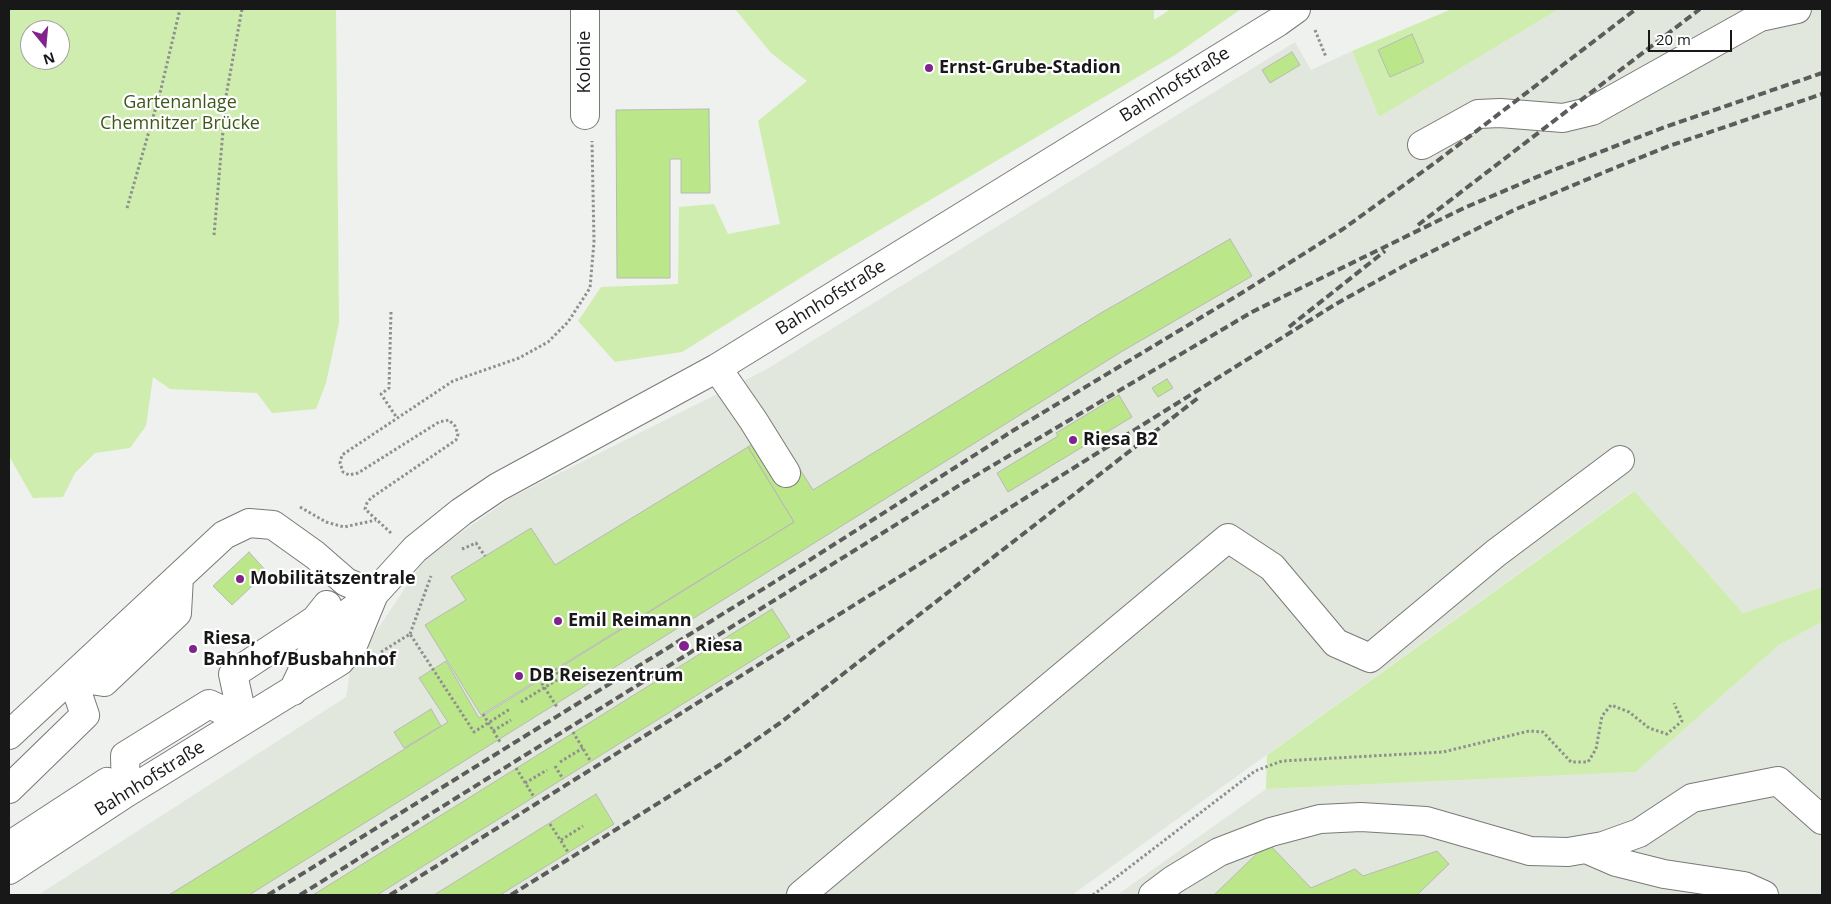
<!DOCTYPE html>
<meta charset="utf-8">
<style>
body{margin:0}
#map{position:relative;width:1831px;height:904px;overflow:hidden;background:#eff1ee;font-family:"Open Sans",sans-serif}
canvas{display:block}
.frame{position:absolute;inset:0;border:10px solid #171817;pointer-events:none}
.north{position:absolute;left:20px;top:20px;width:50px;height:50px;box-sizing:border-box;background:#fff;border:1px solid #a2a3a2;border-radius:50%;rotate:163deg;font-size:14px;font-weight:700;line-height:20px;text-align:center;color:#171817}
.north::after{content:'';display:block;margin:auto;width:18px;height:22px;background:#82228d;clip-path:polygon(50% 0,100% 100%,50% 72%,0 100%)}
.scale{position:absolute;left:1648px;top:30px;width:84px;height:22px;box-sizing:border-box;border:2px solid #171817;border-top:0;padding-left:6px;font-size:15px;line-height:18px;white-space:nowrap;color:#171817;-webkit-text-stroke:4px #fff;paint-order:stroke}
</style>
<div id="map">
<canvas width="1831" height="904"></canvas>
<div class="frame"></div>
<div class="north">N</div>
<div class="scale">20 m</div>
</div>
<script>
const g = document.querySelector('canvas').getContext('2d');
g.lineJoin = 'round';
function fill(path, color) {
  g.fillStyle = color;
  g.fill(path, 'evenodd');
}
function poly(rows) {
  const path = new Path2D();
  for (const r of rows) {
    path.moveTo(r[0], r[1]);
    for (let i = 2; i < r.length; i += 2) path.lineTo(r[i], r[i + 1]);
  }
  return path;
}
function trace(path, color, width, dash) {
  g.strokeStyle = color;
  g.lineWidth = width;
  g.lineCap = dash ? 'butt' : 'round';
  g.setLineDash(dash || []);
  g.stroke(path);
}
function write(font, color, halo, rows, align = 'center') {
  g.font = font + ' "Open Sans",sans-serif';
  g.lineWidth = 4.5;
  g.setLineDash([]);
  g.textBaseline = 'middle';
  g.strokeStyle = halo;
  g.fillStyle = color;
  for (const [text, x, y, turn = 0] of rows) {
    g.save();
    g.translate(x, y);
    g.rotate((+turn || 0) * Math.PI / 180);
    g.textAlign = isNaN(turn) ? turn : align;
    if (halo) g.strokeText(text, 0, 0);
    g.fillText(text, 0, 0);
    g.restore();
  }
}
fill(poly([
 [1559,9,1822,9,1822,587,1743,613,1633,491,1072,895,38,895,346,697,350,670,426,557,512,497,767,369,1295,42,1311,70,1352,51,1379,117],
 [1822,622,1822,895,1117,895,1266,789,1636,772,1779,645]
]), '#e2e7dd');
fill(poly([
 [9,9,336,9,339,323,326,383,316,409,272,413,257,393,170,389,153,377,146,426,130,448,95,453,75,473,63,497,33,498,9,456],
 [30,30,60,30,60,60,30,60],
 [735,9,1154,9,1154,20,1171,9,1241,9,1175,55,829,260,682,352,615,362,578,321,601,287,678,284,679,207,714,204,728,234,780,224,758,121,807,81,771,53],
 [1452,9,1559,9,1379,117,1352,51],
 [1634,491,1743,613,1822,587,1822,622,1779,645,1636,772,1266,789,1267,755]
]), '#ceedaf');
const building = poly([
 [1412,34,1424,62,1390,77,1378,50,1412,34],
 [1292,52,1300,65,1270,83,1262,70,1292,52],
 [709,109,710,193,681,193,681,159,670,159,670,278,617,278,616,110,709,109],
 [1230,239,1252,276,1121,352,249,895,169,895,448,722,419,678,446,661,479,718,794,522,748,447,774,428,813,490,1101,313,1230,239],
 [1167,379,1173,388,1158,397,1152,388,1167,379],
 [1119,395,1132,417,1008,492,997,473,1058,436,1056,433,1119,395],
 [748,447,794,522,481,715,425,625,466,600,451,577,531,528,555,565,748,447],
 [249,552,267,572,232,605,213,586,249,552],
 [772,609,790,637,377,895,313,895,772,609],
 [431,709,441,726,404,748,394,732,431,709],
 [596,794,614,824,500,895,434,895,596,794],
 [1268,843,1311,888,1355,869,1363,876,1437,851,1449,864,1417,895,1214,895,1268,843]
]);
fill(building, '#bbe68a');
trace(building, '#b8bab6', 1);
const minor = poly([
 [585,115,585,9],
 [1422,145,1478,114,1500,113,1563,118,1592,111,1760,17,1797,9],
 [717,368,753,420,786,473],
 [72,677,104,682,177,613,179,577],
 [293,691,309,657,340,619,374,594,415,549,461,512,498,487,717,368,1278,22,1296,9],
 [243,720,233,674,306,626,315,620,327,605],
 [9,735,224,535,249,523,273,525,315,555,346,582,374,594],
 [9,789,85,715,72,677],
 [126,793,125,756,209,704,243,720],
 [9,846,107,782,126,793],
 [1586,849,1616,862,1664,874,1744,886,1764,895],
 [9,870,126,793,340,661,353,645,374,594],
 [801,895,1228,538,1272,567,1336,643,1370,658,1496,553,1620,460],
 [1153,895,1173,880,1219,852,1271,832,1320,819,1361,817,1426,821,1530,851,1568,852,1603,846,1639,833,1692,798,1778,781,1822,820]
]);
trace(minor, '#797a77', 30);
trace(poly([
 [1315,30,1326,57],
 [127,208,160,93,180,9],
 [214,235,226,96,242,9],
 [391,312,389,388,381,394,397,418],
 [300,507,326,522,344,527,376,520],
 [391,533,365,509,367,503,371,498,456,440,458,434,455,426,449,420,439,422,358,473,349,475,343,472,340,463,342,455,453,381,519,358,548,342,568,322,590,288,594,242,592,141],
 [462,549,476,543,485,556],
 [410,634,431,576],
 [381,652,410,634,474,732,510,709],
 [539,679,557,707],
 [521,702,560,678,555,669],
 [483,714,500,742],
 [493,731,511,720],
 [573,732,591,762],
 [560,762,583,748],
 [555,766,563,779],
 [516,768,534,797],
 [525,783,547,770],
 [550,824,568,852],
 [561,840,583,826],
 [1093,895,1255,771,1282,761,1443,752,1529,731,1543,732,1571,762,1588,762,1596,749,1602,716,1611,705,1629,712,1649,728,1667,734,1682,721,1674,703]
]), '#8f908e', 3, [2.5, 2.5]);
trace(minor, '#fff', 28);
trace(poly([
 [1418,225,1700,9],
 [1289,327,1385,251],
 [268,895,797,568,1014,430,1240,294,1343,229,1436,162,1636,9],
 [300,895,963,483,1252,312,1464,208,1551,171,1665,127,1822,73],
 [390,895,1336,304,1409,263,1514,210,1612,169,1669,146,1822,94],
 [511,895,721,764,780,723,1198,398]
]), '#5b5c5b', 4, [8, 4]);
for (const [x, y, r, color] of [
 [929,68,5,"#82228d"],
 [1073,440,5,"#82228d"],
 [240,579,5,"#82228d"],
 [558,621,5,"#82228d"],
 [684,646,6,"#82228d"],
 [193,649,5,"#82228d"],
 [519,676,5,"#82228d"]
]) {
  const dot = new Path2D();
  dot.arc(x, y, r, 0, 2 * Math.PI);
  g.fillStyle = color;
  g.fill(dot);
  trace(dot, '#fff', 2);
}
write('18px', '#171817', '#fff', [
 ["Kolonie",585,62,-90],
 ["Bahnhofstraße",1175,85,-32],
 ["Bahnhofstraße",831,298,-32],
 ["Bahnhofstraße",150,779,-32]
]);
write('bold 18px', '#171817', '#fff', [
 ["Ernst-Grube-Stadion",939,68],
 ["Riesa B2",1083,440],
 ["Mobilitätszentrale",250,579],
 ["Emil Reimann",568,621],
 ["Riesa,",203,639],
 ["Bahnhof/Busbahnhof",203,660],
 ["Riesa",695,646],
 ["DB Reisezentrum",529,676]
], 'left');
write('18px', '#3d5719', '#fff', [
 ["Gartenanlage",180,103],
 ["Chemnitzer Brücke",180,124]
]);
</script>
